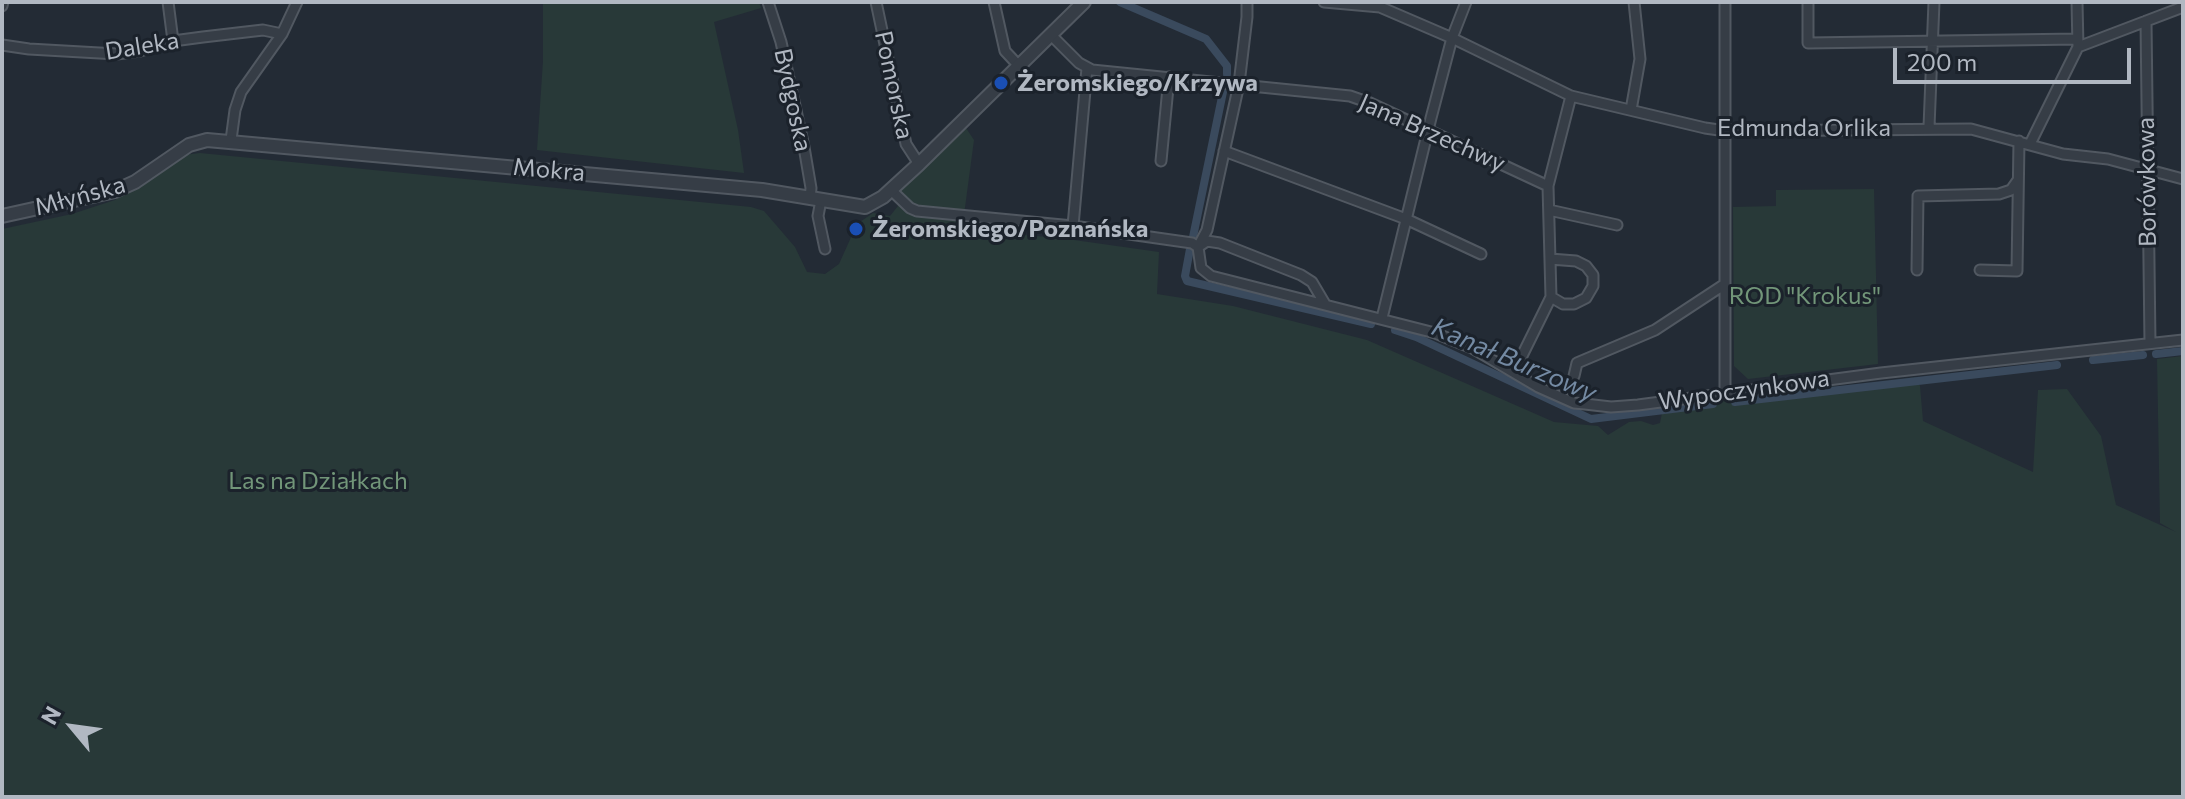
<!DOCTYPE html>
<meta charset="utf-8">
<style>
body{margin:0}
#map{position:relative;width:2185px;height:799px;overflow:hidden;background:#232b35;font-family:Commissioner,sans-serif}
canvas{display:block}
.frame{position:absolute;inset:0;border:4px solid #b1b8c2;pointer-events:none}
.north{position:absolute;left:32px;top:687px;width:80px;height:80px;-webkit-text-stroke:6px #1b222b;paint-order:stroke;rotate:299deg;font-size:22px;font-weight:700;line-height:32px;text-align:center;color:#b1b8c2}
.north::after{content:'';display:block;margin:auto;width:28px;height:36px;background:#b1b8c2;clip-path:polygon(50% 0,100% 100%,50% 72%,0 100%)}
.scale{position:absolute;left:1893px;top:48px;width:238px;height:36px;box-sizing:border-box;border:4px solid #b1b8c2;border-top:0;padding-left:10px;font-size:24px;line-height:28px;white-space:nowrap;color:#b1b8c2;-webkit-text-stroke:6px #1b222b;paint-order:stroke}
</style>
<div id="map">
<canvas width="2185" height="799"></canvas>
<div class="frame"></div>
<div class="north">N</div>
<div class="scale">200 m</div>
</div>
<script>
const g = document.querySelector('canvas').getContext('2d');
g.lineJoin = 'round';
function fill(path, color) {
  g.fillStyle = color;
  g.fill(path, 'evenodd');
}
function poly(rows) {
  const path = new Path2D();
  for (const r of rows) {
    path.moveTo(r[0], r[1]);
    for (let i = 2; i < r.length; i += 2) path.lineTo(r[i], r[i + 1]);
  }
  return path;
}
function trace(path, color, width, dash) {
  g.strokeStyle = color;
  g.lineWidth = width;
  g.lineCap = dash ? 'butt' : 'round';
  g.setLineDash(dash || []);
  g.stroke(path);
}
function write(font, color, halo, rows, align = 'center') {
  g.font = font + ' Commissioner,sans-serif';
  g.lineWidth = 6;
  g.setLineDash([]);
  g.textBaseline = 'middle';
  g.strokeStyle = halo;
  g.fillStyle = color;
  for (const [text, x, y, turn = 0] of rows) {
    g.save();
    g.translate(x, y);
    g.rotate((+turn || 0) * Math.PI / 180);
    g.textAlign = isNaN(turn) ? turn : align;
    if (halo) g.strokeText(text, 0, 0);
    g.fillText(text, 0, 0);
    g.restore();
  }
}
fill(poly([
 [543,2,759,2,761,8,714,22,738,130,744,173,537,150,543,61],
 [964,125,974,140,962,230,1060,238,1159,252,1157,294,1233,306,1367,340,1554,422,1598,426,1608,435,1629,422,1641,421,1653,425,1660,423,1662,413,1701,408,1698,399,1834,383,1830,393,1839,388,1916,377,1920,386,1923,421,2033,472,2038,390,2067,389,2101,436,2116,505,2176,532,2160,523,2157,359,2183,356,2183,797,2,797,2,229,72,214,115,200,176,156,200,153,751,207,764,211,795,247,807,272,825,274,839,264,857,224,873,213,890,216,898,206,893,194],
 [1874,189,1878,364,1748,379,1734,366,1733,207,1776,206,1776,190]
]), '#283938');
trace(poly([
 [1120,2,1206,39,1227,66,1227,74],
 [1193,237,1223,92],
 [1190,249,1185,276,1187,281,1371,324],
 [1395,330,1416,337,1591,419,1713,404],
 [2156,354,2183,351],
 [2093,360,2143,355],
 [1735,402,2057,365]
]), '#3a4a5d', 8);
const minor = poly([
 [168,2,173,41],
 [768,2,781,42,804,147,811,188,810,199],
 [876,2,906,144,919,164],
 [994,2,1005,51,1019,66],
 [1324,2,1380,7,1452,38,1571,96,1705,128,1726,131,1971,129,2063,154,2108,159,2183,179],
 [1725,2,1725,392],
 [1808,2,1808,43,2077,39],
 [2,6,3,2],
 [2146,21,2150,343],
 [1051,35,1079,63,1092,70,1350,96,1370,103,1548,186],
 [2,45,29,49,117,54,140,51,173,41,203,37,263,30,282,34],
 [2078,47,2183,7],
 [1631,110,1640,59,1634,2],
 [1929,127,1934,2],
 [231,140,235,110,241,92,282,34,297,2],
 [2030,144,2078,47,2077,2],
 [1224,151,1406,219,1481,254],
 [1161,161,1169,77],
 [891,190,910,208,917,211,1073,226,1192,243,1198,247,1201,268,1211,276,1435,333,1472,348,1538,387,1574,403,1585,404,1611,407,1638,405,1881,373,2183,340],
 [821,200,818,216,825,249],
 [1549,210,1617,225],
 [1073,226,1087,68],
 [1201,245,1207,241,1220,243,1301,275,1312,282,1325,304],
 [1198,247,1207,230,1239,84,1247,17,1247,2],
 [1550,259,1576,261,1586,266,1593,275,1593,286,1586,298,1574,304,1563,304,1551,297],
 [1917,270,1918,196,1999,194,2011,190,2018,180],
 [1980,270,2017,271,2019,141],
 [1382,318,1431,118,1452,38,1466,2],
 [1514,372,1551,297,1548,186,1571,96],
 [1574,376,1577,363,1655,330,1725,284]
]);
const tertiary = poly([
 [2,216,115,191,135,182,189,145,207,140,762,190,865,207,883,197,919,164,1084,2]
]);
trace(minor, '#515861', 13);
trace(tertiary, '#515861', 16);
trace(minor, '#363d46', 9);
trace(tertiary, '#363d46', 12);
for (const [x, y, r, color] of [
 [1001,83,8,"#1a4fb4"],
 [856,229,8,"#1a4fb4"]
]) {
  const dot = new Path2D();
  dot.arc(x, y, r, 0, 2 * Math.PI);
  g.fillStyle = color;
  g.fill(dot);
  trace(dot, '#1b222b', 3);
}
write('24px', '#b1b8c2', '#1b222b', [
 ["Daleka",142,46,-9],
 ["Pomorska",894,85,78],
 ["Bydgoska",793,100,78],
 ["Edmunda Orlika",1804,128],
 ["Jana Brzechwy",1432,133,24],
 ["Mokra",549,170,5],
 ["Borówkowa",2147,182,-91],
 ["Młyńska",80,196,-15],
 ["Wypoczynkowa",1744,390,-8]
]);
write('bold 24px', '#b1b8c2', '#1b222b', [
 ["Żeromskiego/Krzywa",1017,83],
 ["Żeromskiego/Poznańska",872,229]
], 'left');
write('24px', '#729679', '#1b222b', [
 ["ROD \"Krokus\"",1805,296],
 ["Las na Działkach",318,481]
]);
write('italic 26px', '#748aa3', '#1b222b', [
 ["Kanał Burzowy",1514,360,23]
]);
</script>
